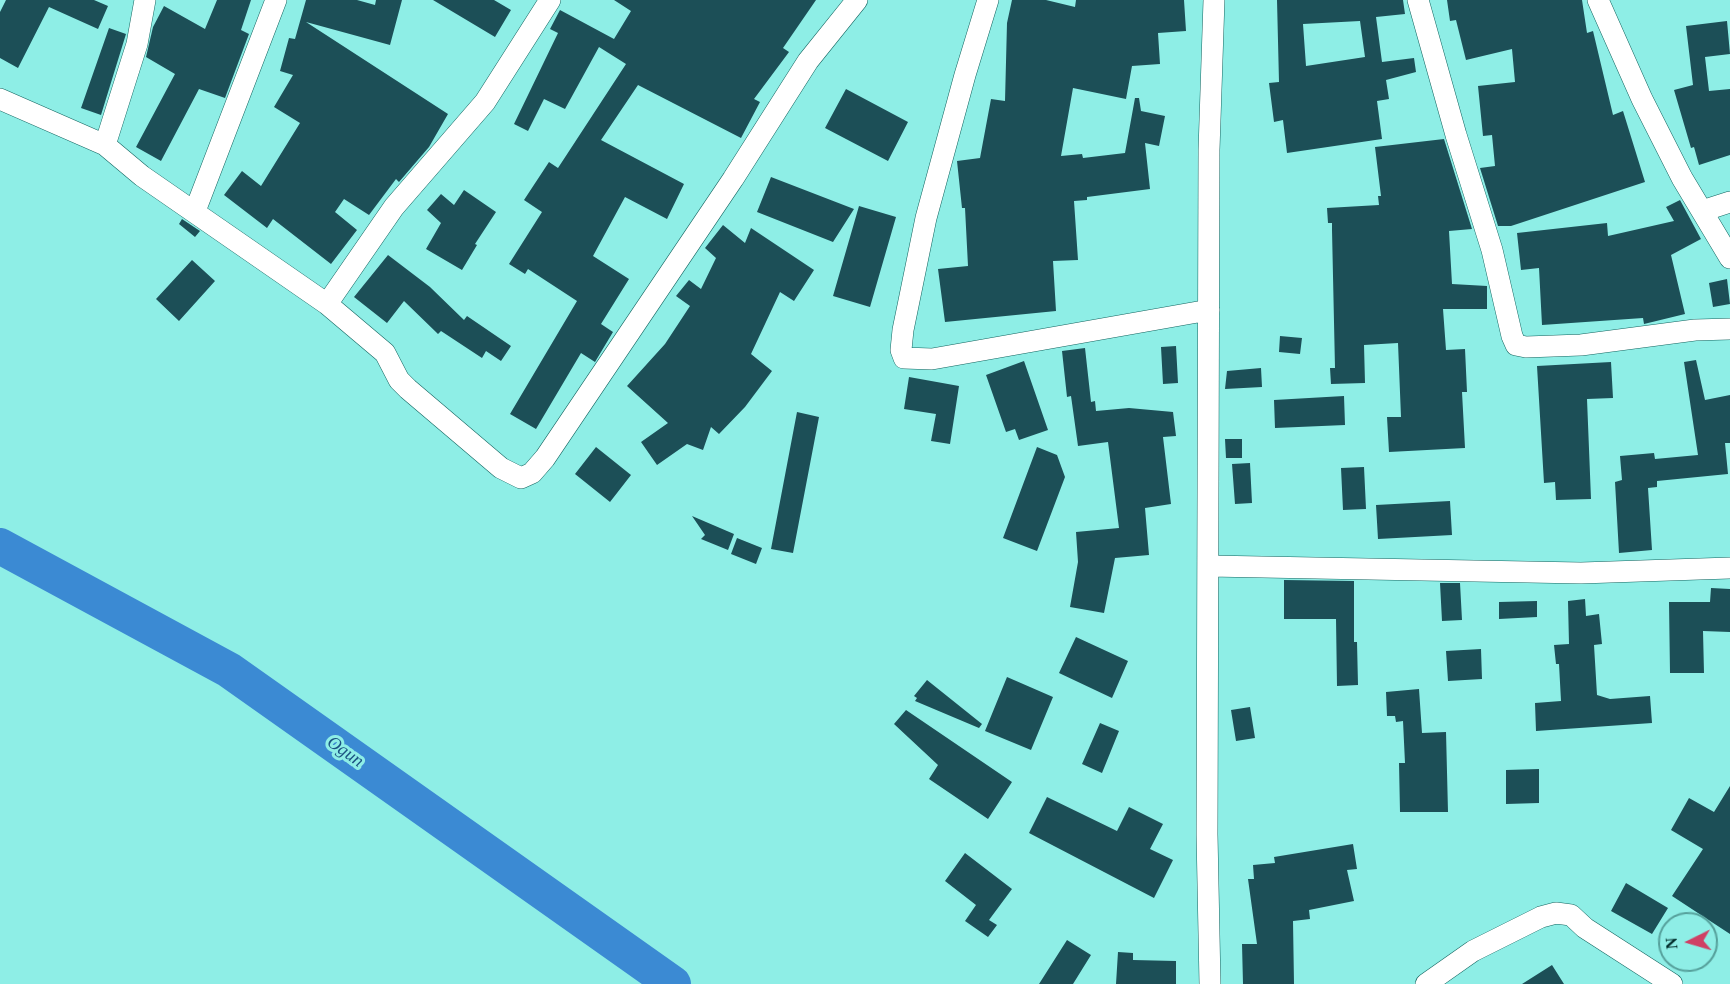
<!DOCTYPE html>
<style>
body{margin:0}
#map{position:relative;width:1730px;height:984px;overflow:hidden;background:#8eeee6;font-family:Georgia,serif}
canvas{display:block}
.north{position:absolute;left:1658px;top:912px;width:60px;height:60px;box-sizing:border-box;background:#8eeee6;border:2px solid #55a09b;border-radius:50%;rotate:265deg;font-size:16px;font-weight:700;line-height:24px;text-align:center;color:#002c2a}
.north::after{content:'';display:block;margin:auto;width:21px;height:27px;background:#cf4065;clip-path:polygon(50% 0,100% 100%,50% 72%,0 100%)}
</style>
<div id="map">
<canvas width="1730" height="984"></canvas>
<div class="north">N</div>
</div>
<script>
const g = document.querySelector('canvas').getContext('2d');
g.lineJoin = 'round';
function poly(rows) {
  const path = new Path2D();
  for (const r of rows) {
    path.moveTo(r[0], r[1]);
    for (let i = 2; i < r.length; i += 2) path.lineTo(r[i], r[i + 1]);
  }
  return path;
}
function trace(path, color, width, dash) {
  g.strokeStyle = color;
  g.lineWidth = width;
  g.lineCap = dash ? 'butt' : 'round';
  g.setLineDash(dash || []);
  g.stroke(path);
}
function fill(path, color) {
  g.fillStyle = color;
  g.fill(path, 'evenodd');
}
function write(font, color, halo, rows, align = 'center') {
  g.font = font + ' Georgia,serif';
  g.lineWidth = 6;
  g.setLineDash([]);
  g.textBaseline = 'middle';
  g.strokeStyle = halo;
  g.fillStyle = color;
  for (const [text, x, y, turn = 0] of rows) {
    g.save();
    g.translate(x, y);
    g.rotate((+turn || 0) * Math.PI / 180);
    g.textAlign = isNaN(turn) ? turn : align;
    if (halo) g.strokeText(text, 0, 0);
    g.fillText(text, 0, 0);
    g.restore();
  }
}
trace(poly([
 [0,546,229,670,673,984]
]), '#3b8ad3', 36);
fill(poly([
 [6,0,94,0,108,6,98,29,49,7,18,68,0,58,0,12],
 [217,0,251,0,241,30,249,34,225,98,199,89,161,161,136,147,175,74,146,57,153,27,164,6,205,29],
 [306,0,357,0,375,5,376,0,402,0,390,45,306,22,448,114,429,147,399,182,396,179,369,215,344,199,335,212,357,230,331,264,273,219,267,228,224,195,242,171,261,186,300,123,274,107,293,75,280,71,289,38,295,39],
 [433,0,494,0,511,10,495,37],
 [614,0,816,0,783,48,789,52,754,99,760,102,741,138,638,85,601,140,684,184,667,219,625,197,593,256,629,279,601,324,613,332,595,362,581,353,536,429,510,414,577,301,528,269,525,274,509,264,542,212,524,200,549,162,558,168,626,64,599,47,565,109,544,99,528,131,514,124,558,33,550,29,560,10,614,39,631,11],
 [1012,0,1046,0,1075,7,1076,0,1184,0,1186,31,1158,33,1160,64,1132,66,1126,99,1073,88,1061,156,1082,154,1083,158,1125,153,1135,98,1139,98,1141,111,1165,116,1159,146,1145,143,1150,189,1087,197,1087,200,1074,201,1078,260,1053,261,1056,311,945,322,938,269,968,266,965,208,962,208,957,161,980,158,991,99,1005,101,1007,23],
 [1277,0,1403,0,1405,14,1376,17,1382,62,1414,58,1416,72,1386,80,1389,99,1377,101,1382,139,1287,153,1283,120,1274,122,1269,83,1279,82],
 [1360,21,1365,57,1306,66,1303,24],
 [1447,0,1582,0,1587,33,1593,31,1613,115,1623,111,1645,182,1511,226,1498,226,1480,168,1495,166,1492,135,1483,136,1478,86,1515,82,1512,49,1466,60,1456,20,1450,21],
 [1727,21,1730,54,1705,57,1709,91,1730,89,1730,155,1699,165,1694,147,1691,148,1674,90,1693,85,1686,26],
 [109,28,126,34,101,115,81,108],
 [846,89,908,122,888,161,825,128],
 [1444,139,1472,229,1449,231,1452,284,1487,286,1487,309,1443,309,1446,350,1465,349,1467,392,1462,392,1465,448,1389,452,1387,417,1401,417,1398,343,1364,345,1365,383,1331,384,1330,368,1335,368,1332,230,1332,223,1328,223,1327,208,1379,205,1378,196,1381,196,1375,147],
 [771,177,854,209,833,242,757,212],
 [464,190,496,212,475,244,477,245,462,270,426,249,441,223,427,210,441,194,454,205],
 [1680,200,1701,239,1671,255,1685,314,1644,324,1643,318,1542,325,1539,268,1521,270,1517,233,1607,223,1608,236,1674,221,1666,207],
 [859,206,896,217,870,307,833,296],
 [182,219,200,231,195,237,179,224],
 [723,225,745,243,751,228,814,270,794,301,780,292,751,354,772,371,745,407,719,434,711,427,703,450,687,444,657,465,641,442,668,423,627,386,665,344,690,306,676,296,689,280,701,289,716,258,705,248],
 [388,255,430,287,464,320,467,316,511,346,501,361,486,351,482,358,441,331,438,334,404,301,387,323,354,297],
 [192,260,215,281,179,321,156,299],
 [1727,279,1730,304,1713,307,1709,283],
 [1280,336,1302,338,1300,354,1279,352],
 [1176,346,1178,383,1163,384,1161,347],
 [1085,348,1091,402,1095,401,1096,411,1129,408,1173,412,1176,436,1163,437,1171,504,1145,508,1149,555,1115,558,1104,613,1070,607,1078,562,1076,532,1119,528,1108,442,1078,446,1071,396,1067,397,1062,351],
 [1696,360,1705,400,1730,395,1730,443,1725,443,1728,474,1657,481,1657,487,1648,488,1652,550,1619,553,1615,482,1622,480,1620,456,1654,453,1655,459,1698,455,1684,362],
 [1024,361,1048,430,1019,440,1015,429,1006,432,986,375],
 [1611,362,1613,398,1587,399,1591,499,1556,500,1555,482,1544,483,1537,366],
 [1261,368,1262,387,1225,389,1227,371],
 [909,377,959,386,950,444,931,441,936,414,904,409],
 [1344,396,1345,425,1275,428,1274,400],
 [797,412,819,417,793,553,771,549],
 [1225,439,1242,439,1242,458,1226,458],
 [596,447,631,475,610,502,575,474],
 [1037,447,1057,455,1065,477,1037,551,1003,538],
 [1250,463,1252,503,1235,504,1232,464],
 [1364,467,1366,509,1343,510,1341,468],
 [1450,501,1452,535,1378,539,1376,505],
 [692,516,734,534,728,550,701,539,705,535],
 [737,538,762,548,756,564,731,554],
 [1284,580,1354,581,1354,642,1357,642,1358,685,1337,686,1336,619,1284,619],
 [1440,583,1460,583,1462,620,1442,621],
 [1711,588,1730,589,1730,632,1703,631,1704,673,1670,673,1669,602,1710,602],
 [1585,599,1586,616,1599,614,1602,644,1594,645,1597,695,1610,699,1650,696,1652,723,1536,731,1535,703,1561,701,1559,664,1556,664,1554,645,1569,644,1568,601],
 [1537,601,1537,617,1499,619,1499,602],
 [1076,637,1128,661,1112,698,1059,673],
 [1481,649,1482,679,1448,681,1446,651],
 [1007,677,1053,697,1031,750,985,731],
 [927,680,982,724,979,728,915,701,917,698,914,696],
 [1419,689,1422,733,1446,732,1448,812,1400,812,1399,763,1405,763,1403,721,1396,722,1395,716,1387,716,1386,692],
 [1250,707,1255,738,1236,741,1231,710],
 [906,710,1012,782,988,819,929,779,938,765,894,724],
 [1100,723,1119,731,1102,773,1082,764],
 [1539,769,1539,803,1506,804,1506,770],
 [1730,786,1730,934,1672,896,1703,849,1671,830,1689,798,1714,812],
 [1047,797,1117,831,1129,807,1163,824,1150,849,1173,860,1154,898,1029,833],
 [1353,844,1357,869,1347,870,1354,901,1309,910,1310,919,1293,921,1294,984,1243,984,1242,944,1257,944,1248,879,1254,879,1253,865,1275,863,1274,857],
 [965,853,1012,889,989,920,997,925,988,937,965,921,976,905,945,881],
 [1626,883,1668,908,1652,934,1611,911],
 [1067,940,1091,955,1073,984,1039,984],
 [1118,952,1133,953,1133,960,1176,961,1176,984,1116,984],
 [1552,965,1564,984,1522,984]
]), '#1c4f57');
const minor = poly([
 [988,0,965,75,926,218,903,330,901,350,904,358,932,359,1209,310],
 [1418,0,1456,135,1492,250,1512,336,1516,345,1526,347,1581,345,1695,330,1730,329],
 [1598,0,1642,99,1682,178,1730,258],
 [0,99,105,145,142,176,327,304,385,353,399,380,408,389,501,468,521,478,532,473,545,458,733,179,808,61,857,0],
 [105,145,137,44,145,0],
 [195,211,276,0],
 [1702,211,1730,202],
 [327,304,394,207,485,102,550,0],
 [1209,566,1581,573,1730,568],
 [1210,984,1207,834,1209,150,1214,0],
 [1426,984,1473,951,1541,917,1556,913,1571,915,1585,928,1672,984]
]);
trace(minor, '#146560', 22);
trace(minor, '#fff', 21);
write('italic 18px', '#1b5282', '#8eeee6', [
 ["Ogun",345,752,35]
]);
</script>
